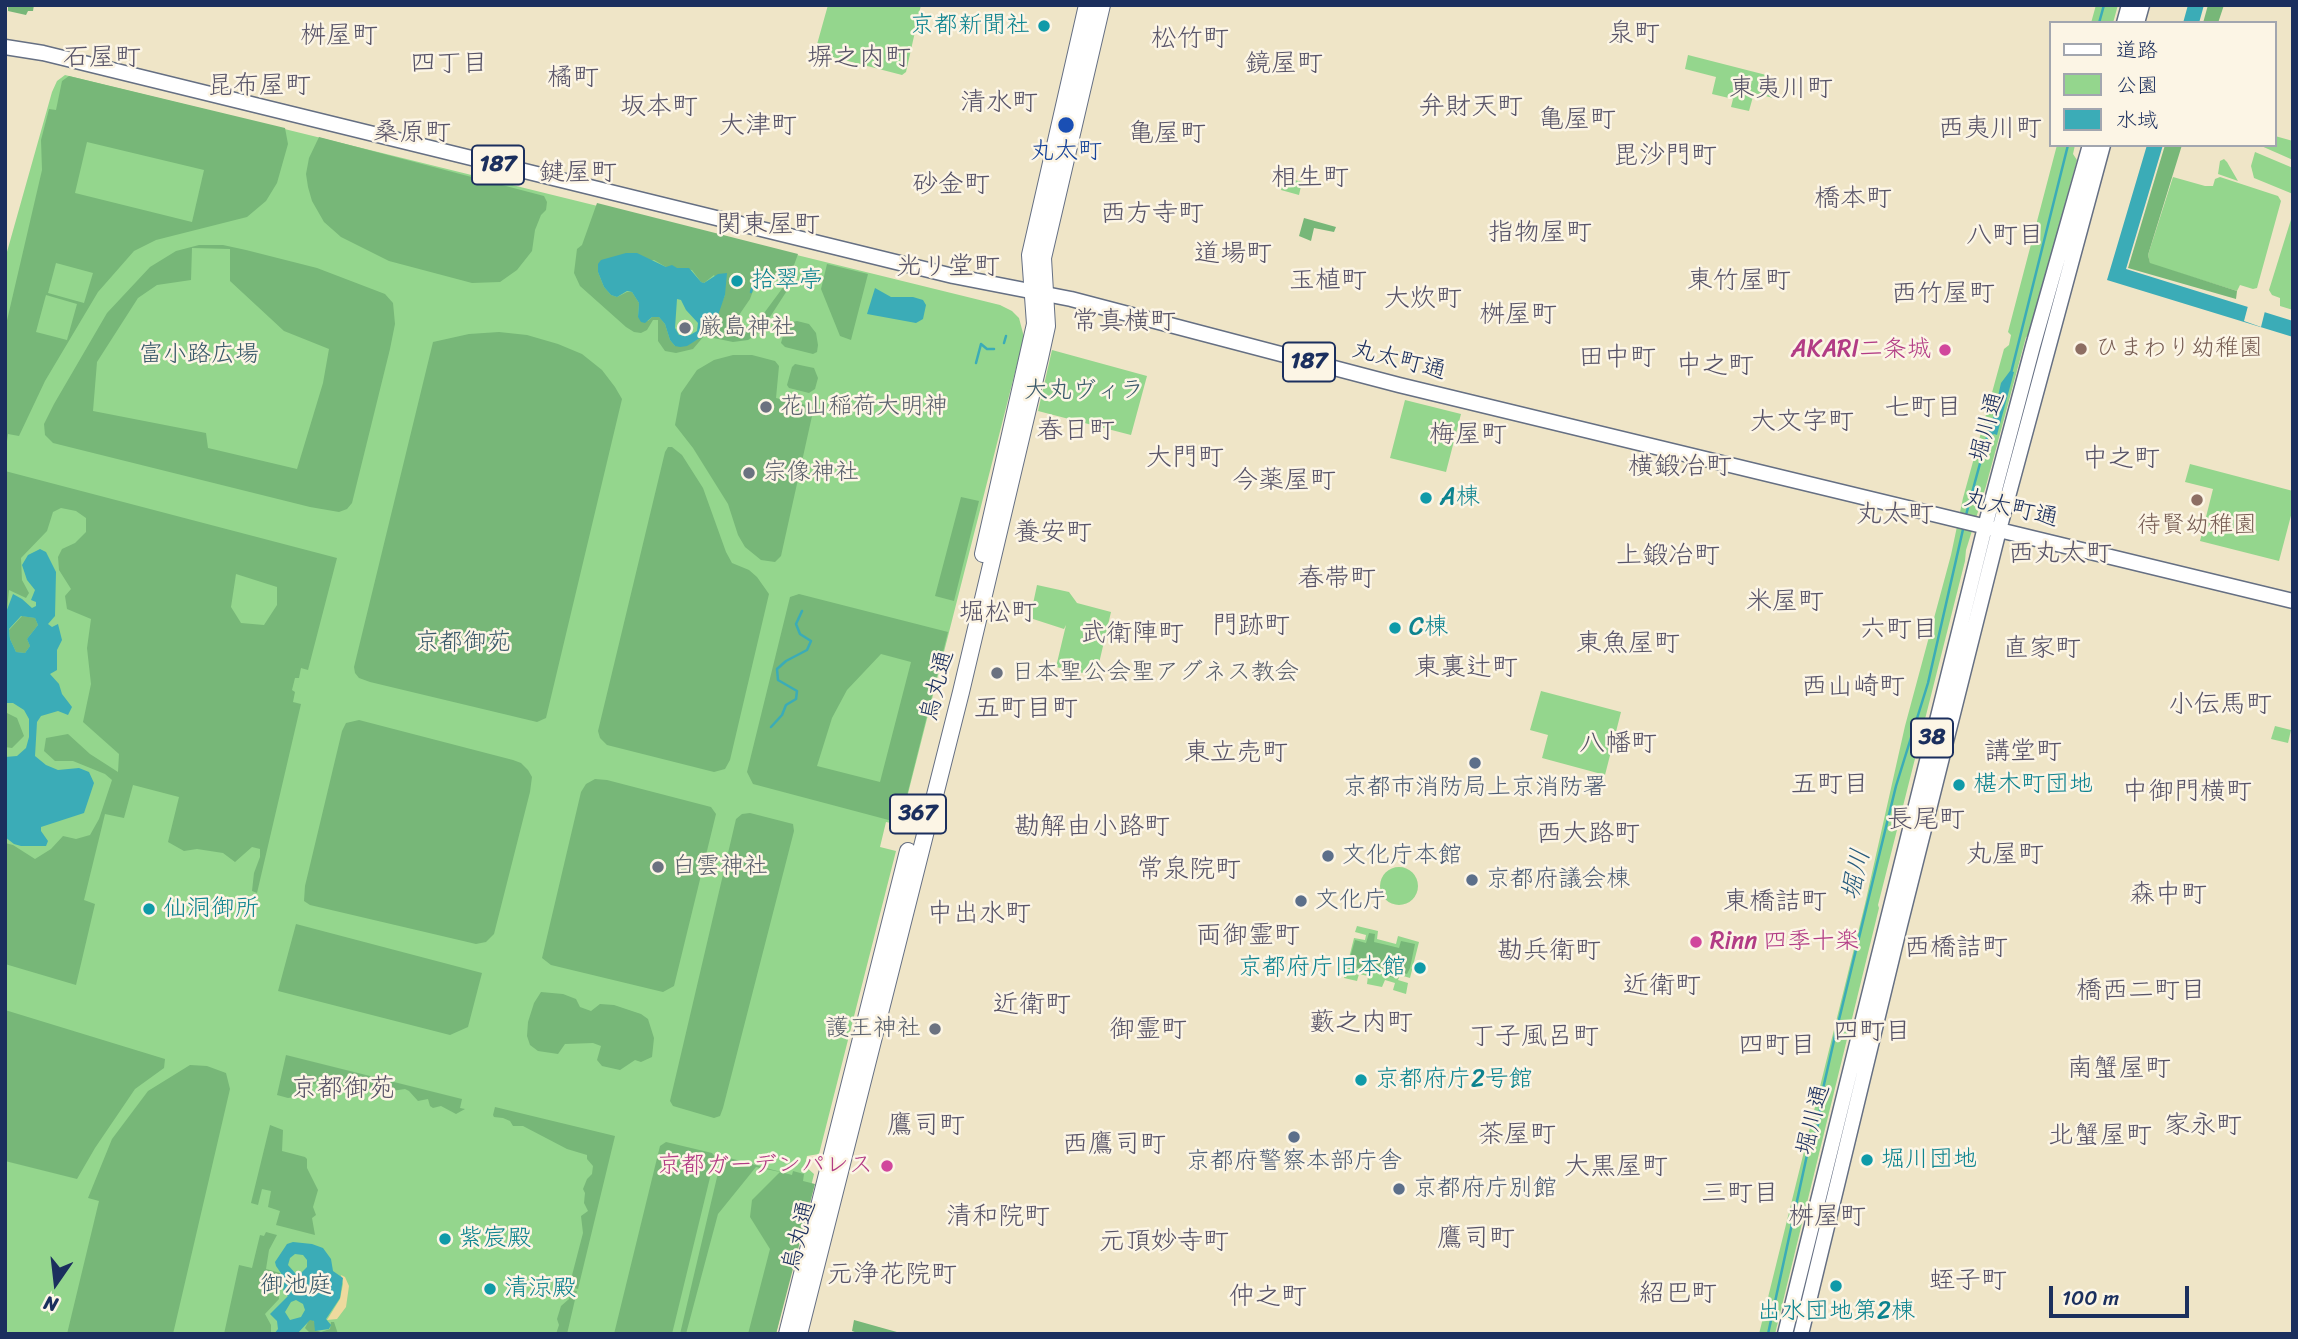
<!DOCTYPE html>
<meta charset="utf-8">
<style>
body{margin:0}
#map{position:relative;width:2298px;height:1339px;overflow:hidden;background:#efe5c7;font-family:Sriracha,"Klee One",sans-serif}
canvas{display:block}
.frame{position:absolute;inset:0;border:7px solid #1b2f5e;pointer-events:none}
.legend{position:absolute;left:2049px;top:21px;width:228px;height:126px;box-sizing:border-box;background:#fcf5e5;border:2px solid #a2a6af;margin:0;padding:9px 12px;list-style:none;font-size:21px;color:#1b2f5e}
.legend li{display:flex;align-items:center;gap:14px;height:35px}
.legend b{width:35px;border:2px solid #a2a6af}
.north{position:absolute;left:21px;top:1248px;width:70px;height:70px;-webkit-text-stroke:5px #fcf5e5;paint-order:stroke;rotate:194deg;font-size:19px;font-weight:700;line-height:28px;text-align:center;color:#1b2f5e}
.north::after{content:'';display:block;margin:auto;width:24px;height:32px;background:#1b2f5e;clip-path:polygon(50% 0,100% 100%,50% 72%,0 100%)}
.scale{position:absolute;left:2049px;top:1286px;width:140px;height:32px;box-sizing:border-box;border:4px solid #1b2f5e;border-top:0;padding-left:9px;font-size:21px;line-height:24px;white-space:nowrap;color:#1b2f5e;-webkit-text-stroke:5px #fcf5e5;paint-order:stroke}
</style>
<div id="map">
<canvas width="2298" height="1339"></canvas>
<div class="frame"></div>
<ul class="legend">
<li><b style="height:9px;background:#fff"></b>道路</li>
<li><b style="height:19px;background:#94d68d"></b>公園</li>
<li><b style="height:19px;background:#3bacb7"></b>水域</li>
</ul>
<div class="north">N</div>
<div class="scale">100 m</div>
</div>
<script>
const g = document.querySelector('canvas').getContext('2d');
g.lineJoin = 'round';
function fill(path, color) {
  g.fillStyle = color;
  g.fill(path, 'evenodd');
}
function poly(rows) {
  const path = new Path2D();
  for (const r of rows) {
    if (r.length === 3) {
      path.moveTo(r[0] + r[2], r[1]);
      path.arc(r[0], r[1], r[2], 0, 2 * Math.PI);
      continue;
    }
    path.moveTo(r[0], r[1]);
    for (let i = 2; i < r.length; i += 2) path.lineTo(r[i], r[i + 1]);
  }
  return path;
}
function trace(path, color, width, dash) {
  g.strokeStyle = color;
  g.lineWidth = width;
  g.lineCap = dash ? 'butt' : 'round';
  g.setLineDash(dash || []);
  g.stroke(path);
}
function write(font, color, halo, rows, align = 'center') {
  g.font = font + ' Sriracha,"Klee One",sans-serif';
  g.lineWidth = 5;
  g.setLineDash([]);
  g.textBaseline = 'middle';
  g.strokeStyle = halo;
  g.fillStyle = color;
  for (const [text, x, y, turn = 0] of rows) {
    g.save();
    g.translate(x, y);
    g.rotate((+turn || 0) * Math.PI / 180);
    g.textAlign = isNaN(turn) ? turn : align;
    if (halo) g.strokeText(text, 0, 0);
    g.fillText(text, 0, 0);
    g.restore();
  }
}
fill(poly([
 [828,5,921,5,906,72,902,75,821,54,816,48],
 [2096,5,2118,5,2113,23,2091,23],
 [1688,55,1778,78,1773,98,1754,93,1749,111,1731,107,1733,99,1712,94,1716,77,1685,69],
 [65,75,1000,305,1012,311,1019,318,1024,337,900,825,886,822,880,847,896,851,819,1154,807,1156,805,1166,814,1174,776,1334,5,1334,5,259,52,92,57,81],
 [2275,136,2293,141,2293,160,2259,145,2275,145],
 [2057,145,2075,145,2073,154,2077,160,2029,336,2026,337,1986,486,1966,550,1965,561,1878,905,1879,908,1775,1334,1759,1334,1865,904,1905,726,1951,555,1963,498,2004,349,2009,345,2011,335,2008,332],
 [2255,152,2293,168,2293,194,2254,178,2251,166],
 [2224,159,2227,162,2238,181,2218,174,2220,161],
 [1284,177,1302,182,1299,195,1281,190],
 [2173,177,2205,186,2213,186,2215,179,2220,177,2278,196,2281,201,2257,288,2253,289,2240,285,2237,291,2150,264,2148,255],
 [2293,213,2293,310,2280,306,2280,298,2272,295,2269,290],
 [1052,350,1147,376,1131,435,1038,411],
 [1405,400,1461,414,1446,472,1390,458],
 [2190,464,2293,491,2293,508,2279,561,2200,541,2213,489,2185,482],
 [1037,585,1069,592,1077,603,1111,612,1096,676,1056,667,1066,625,1064,629,1030,618],
 [1541,691,1621,712,1605,775,1542,758,1548,735,1530,730],
 [2275,726,2291,730,2288,743,2271,739],
 [1399,886,19],
 [1357,926,1378,931,1377,939,1396,944,1398,936,1419,942,1410,978,1400,975,1398,980,1408,983,1406,994,1393,990,1395,983,1385,980,1382,987,1367,984,1368,976,1359,974,1357,981,1344,978,1354,938,1365,940,1366,935,1355,932]
]), '#94d68d');
fill(poly([
 [8,5,34,5,33,11,28,11,26,15,8,11],
 [2208,5,2224,5,2218,23,2203,23],
 [69,76,285,128,288,144,277,183,266,201,247,217,156,240,134,251,98,292,45,381,19,436,8,434,7,441,5,329,42,170,41,140,49,109,56,110,62,81],
 [87,142,204,170,192,222,75,193],
 [56,263,93,273,84,303,48,293],
 [46,295,77,304,67,340,36,332],
 [319,137,544,196,547,202,546,210,541,215,535,230,532,251,517,270,500,282,472,283,389,261,341,237,324,222,312,201,308,187,306,174,309,158],
 [2165,145,2182,145,2148,255,2150,263,2237,291,2236,299,2128,268],
 [597,203,798,254,789,279,790,286,768,320,757,334,748,340,733,342,704,336,693,349,676,353,665,351,658,341,658,320,653,320,647,330,641,333,634,332,626,327,580,286,574,273,577,249,582,245],
 [654,260,666,267,692,270,701,282,704,283,714,275,725,295,709,333,693,342,675,346,670,340,665,324,659,317,652,317,648,321,638,317,639,303,632,292,627,292,617,297,611,295,604,287,598,272],
 [759,274,787,282,756,324,748,328,741,326,737,318,750,299],
 [1304,218,1336,227,1334,232,1314,228,1311,241,1299,236],
 [199,245,223,245,246,250,317,268,385,294,393,303,395,324,390,349,352,503,347,509,339,512,310,507,53,443,45,435,44,424,54,404,107,313,150,267,176,251],
 [192,248,230,249,230,281,284,331,329,349,323,383,297,469,208,448,206,433,93,411,97,362,138,298,157,285,191,280],
 [827,264,868,274,851,340,840,336,821,289],
 [797,321,809,324,816,333,818,345,817,352,813,354,785,347,781,343,784,332,792,322],
 [499,332,527,335,558,344,582,354,602,370,615,387,622,399,546,718,537,722,370,682,359,678,355,673,354,667,433,342,469,334],
 [733,355,752,355,775,361,779,366,776,398,814,407,781,556,775,562,761,560,745,547,738,535,728,504,693,448,675,425,681,393,697,370,714,360],
 [795,364,814,368,818,378,815,389,809,393,789,388,787,385,792,367],
 [668,447,672,447,682,455,703,488,726,552,732,563,749,570,757,577,769,594,730,760,725,769,714,772,607,745,600,738,598,731,665,452],
 [5,471,337,558,308,670,301,668,299,678,295,678,292,690,295,692,293,702,301,704,257,893,252,891,254,873,260,857,260,849,252,847,235,862,223,853,197,849,184,851,168,842,179,797,133,785,124,818,105,814,84,900,95,904,76,985,5,964,5,843,13,845,35,859,51,849,63,836,76,839,90,835,99,819,112,780,105,774,73,761,55,761,44,751,46,738,68,734,90,754,118,772,119,754,83,722,91,684,87,648,91,619,67,609,65,596,71,589,59,570,58,557,62,549,75,543,86,532,86,518,76,511,61,508,53,512,47,531,21,558,22,580,29,593,26,598,9,590,7,610,5,611],
 [236,574,277,587,277,605,264,625,241,623,231,607],
 [961,497,979,501,954,601,935,596],
 [799,594,948,632,900,823,753,784,747,772,790,597],
 [881,654,911,662,880,782,817,766,832,718,847,690],
 [22,616,35,618,38,625,27,639,30,646,25,653,16,652,10,639,9,630],
 [5,712,17,718,24,736,12,748,5,747],
 [359,720,513,760,521,763,528,770,532,777,530,792,494,934,486,942,476,944,310,905,304,901,305,886,342,731,346,723],
 [595,779,607,780,711,807,716,814,674,986,663,992,551,965,542,958,581,792,586,784],
 [750,813,793,824,794,831,723,1108,720,1116,714,1118,673,1106,670,1101,736,819,742,814],
 [296,924,482,973,468,1027,450,1035,278,991],
 [1369,933,1375,934,1374,942,1387,945,1399,948,1401,941,1415,944,1410,968,1407,974,1397,972,1395,978,1380,974,1381,968,1372,965,1369,971,1350,966,1349,961,1355,940,1366,943],
 [541,992,563,994,576,999,580,1007,591,1011,600,1004,614,1005,641,1014,648,1019,654,1038,652,1057,641,1062,635,1060,620,1070,602,1066,597,1060,601,1046,593,1043,565,1044,558,1054,538,1051,530,1045,527,1036,528,1022,534,1003],
 [5,1010,165,1059,164,1068,135,1089,95,1148,77,1179,5,1161],
 [286,1055,462,1099,460,1108,465,1109,456,1114,441,1106,433,1108,430,1106,428,1099,418,1101,409,1091,405,1089,392,1091,390,1086,371,1089,363,1085,351,1085,344,1089,342,1088,343,1082,322,1077,315,1084,304,1085,300,1096,288,1098,277,1095],
 [190,1065,207,1066,226,1073,230,1089,173,1334,67,1334,99,1201,88,1198,112,1139,148,1091],
 [495,1107,615,1136,578,1289,570,1287,570,1283,583,1233,581,1216,588,1211,584,1203,585,1193,583,1189,587,1179,592,1174,593,1166,587,1159,587,1155,567,1149,523,1126,513,1126,510,1121,503,1118,494,1117,493,1115],
 [270,1125,283,1130,282,1151,305,1157,307,1159,307,1168,318,1190,313,1207,316,1215,312,1218,315,1235,276,1225,280,1211,268,1207,271,1191,262,1189,258,1205,251,1203],
 [666,1142,712,1153,715,1157,672,1334,614,1334,660,1146],
 [722,1156,792,1175,793,1171,804,1174,803,1181,815,1184,776,1334,748,1334,770,1249,750,1217,752,1200,780,1172,756,1167,718,1214,686,1334,680,1334],
 [266,1232,277,1235,269,1250,266,1269,280,1273,281,1280,278,1287,279,1299,265,1314,271,1325,271,1333,224,1334,239,1265,252,1268,260,1235,264,1236],
 [570,1290,577,1291,567,1334,556,1334,559,1325,557,1319,561,1306,569,1299],
 [309,1320,313,1320,316,1325,315,1330,321,1332,330,1329,331,1322,334,1322,338,1334,311,1334,305,1328],
 [854,1320,904,1334,860,1334,852,1331]
]), '#77b778');
fill(poly([
 [341,1275,345,1277,349,1286,346,1307,337,1319,327,1320,340,1299,343,1284]
]), '#eeda9e');
fill(poly([
 [2188,5,2204,5,2199,23,2183,23],
 [2147,145,2163,145,2126,269,2293,321,2293,337,2107,280],
 [626,253,637,253,666,267,672,265,677,268,689,268,701,282,704,283,718,274,727,273,725,295,713,330,687,346,680,347,675,346,670,340,665,324,659,317,652,317,645,323,641,322,638,317,639,303,632,292,627,291,617,297,611,295,604,287,598,272,598,264,601,260],
 [677,299,681,300,686,310,698,323,697,331,690,335,679,335,675,328],
 [875,288,891,297,913,297,923,300,926,305,923,319,916,323,867,314],
 [2010,371,2014,372,1997,435,1994,434,1989,437,1985,436,1989,420,1993,418,2001,383],
 [40,549,46,552,56,572,55,616,48,624,52,627,58,624,62,640,57,650,57,670,50,674,59,684,62,694,72,707,68,715,58,711,41,716,37,722,35,756,46,765,58,770,79,768,89,772,94,783,84,813,41,827,41,831,48,841,46,846,21,846,14,844,5,837,5,757,17,756,26,748,29,737,29,719,24,710,13,703,5,703,5,615,13,594,22,599,32,608,36,606,36,602,31,600,35,590,27,580,22,565,28,555],
 [21,616,35,618,38,625,27,639,30,646,25,653,16,652,10,639,9,629],
 [293,1242,312,1244,323,1248,331,1259,333,1271,343,1278,340,1298,326,1319,331,1325,329,1329,315,1331,314,1321,310,1320,297,1334,274,1334,278,1329,277,1321,270,1314,288,1296,283,1291,285,1279,276,1266,275,1262,287,1244],
 [295,1254,303,1255,307,1260,307,1267,300,1274,295,1273,288,1265,290,1258],
 [296,1300,303,1304,305,1310,301,1317,290,1320,285,1312,291,1302]
]), '#3bacb7');
fill(poly([
 [2248,306,2265,311,2261,327,2244,321]
]), '#efe5c7');
trace(poly([
 [2099,23,2104,5],
 [751,292,756,274],
 [1004,343,1006,336],
 [976,363,981,344,987,349,994,349],
 [2011,373,2068,145],
 [1966,515,1988,434],
 [771,727,782,715,786,705,796,699,797,691,778,680,777,669,786,661,807,650,811,641,800,634,796,624,802,611],
 [1768,1334,1807,1155,1814,1139,1820,1117,1820,1102,1835,1036,1896,786,1928,683,1964,525]
]), '#3bacb7', 2.5);
const primary = poly([
 [2124,23,2129,5],
 [2137,23,2142,5],
 [5,47,43,53,953,276,1071,299,1399,385,2293,601],
 [1785,1334,1985,527,2033,346,2090,145],
 [1801,1334,1900,925,1999,530,2103,145]
]);
const trunk = poly([
 [983,554,1035,324,1030,255,1087,5],
 [787,1334,908,851],
 [799,1334,961,692,1040,358,1047,326,1043,258,1102,5]
]);
trace(primary, '#656f83', 17);
trace(trunk, '#656f83', 18);
trace(primary, '#fff', 14);
trace(trunk, '#fff', 16);
for (const [x, y, r, color] of [
 [1044,26,7,"#0f9aa8"],
 [1066,125,9,"#1a4fb4"],
 [737,281,7,"#0f9aa8"],
 [685,328,7,"#6b7280"],
 [2081,349,7,"#8d6e63"],
 [1945,350,7,"#d1479c"],
 [766,407,7,"#6b7280"],
 [749,473,7,"#6b7280"],
 [1426,498,7,"#0f9aa8"],
 [2197,500,7,"#8d6e63"],
 [1395,628,7,"#0f9aa8"],
 [997,673,7,"#6b7280"],
 [1475,763,7,"#5c6f8a"],
 [1959,785,7,"#0f9aa8"],
 [1328,856,7,"#5c6f8a"],
 [658,867,7,"#6b7280"],
 [1472,880,7,"#5c6f8a"],
 [1301,901,7,"#5c6f8a"],
 [149,909,7,"#0f9aa8"],
 [1696,942,7,"#d1479c"],
 [1420,968,7,"#0f9aa8"],
 [935,1029,7,"#6b7280"],
 [1361,1080,7,"#0f9aa8"],
 [1294,1137,7,"#5c6f8a"],
 [1867,1160,7,"#0f9aa8"],
 [887,1166,7,"#d1479c"],
 [1399,1189,7,"#5c6f8a"],
 [445,1239,7,"#0f9aa8"],
 [1836,1286,7,"#0f9aa8"],
 [490,1289,7,"#0f9aa8"]
]) {
  const dot = new Path2D();
  dot.arc(x, y, r, 0, 2 * Math.PI);
  g.fillStyle = color;
  g.fill(dot);
  trace(dot, '#fcf5e5', 2.5);
}
for (const [x, y, w] of [
 [498,165,52],
 [1309,362,52],
 [1932,738,42],
 [918,814,56]
]) {
  const box = new Path2D();
  box.roundRect(x - w / 2, y - 19.5, w, 39, 5);
  g.fillStyle = '#fcf5e5';
  g.fill(box);
  trace(box, '#1b2f5e', 2);
}
write('bold 23px', '#1b2f5e', null, [
 ["187",498,165],
 ["187",1309,362],
 ["38",1932,738],
 ["367",918,814]
]);
write('24px', '#0d838f', '#fcf5e5', [
 ["京都新聞社",1030,26,"right"],
 ["拾翠亭",751,281],
 ["A棟",1440,498],
 ["C棟",1409,628],
 ["椹木町団地",1973,785],
 ["仙洞御所",163,909],
 ["京都府庁旧本館",1406,968,"right"],
 ["京都府庁2号館",1375,1080],
 ["堀川団地",1881,1160],
 ["紫宸殿",459,1239],
 ["清涼殿",504,1289],
 ["出水団地第2棟",1836,1312,"center"]
], 'left');
write('24px', '#164399', '#fcf5e5', [
 ["丸太町",1066,152]
]);
write('24px', '#5b616d', '#fcf5e5', [
 ["厳島神社",699,328],
 ["花山稲荷大明神",780,407],
 ["宗像神社",763,473],
 ["日本聖公会聖アグネス教会",1011,673],
 ["白雲神社",672,867],
 ["護王神社",921,1029,"right"]
], 'left');
write('24px', '#785e54', '#fcf5e5', [
 ["ひまわり幼稚園",2095,349],
 ["待賢幼稚園",2197,526,"center"]
], 'left');
write('24px', '#b23c85', '#fcf5e5', [
 ["AKARI二条城",1931,350],
 ["Rinn 四季十楽",1710,942,"left"],
 ["京都ガーデンパレス",873,1166]
], 'right');
write('24px', '#39596a', '#fcf5e5', [
 ["富小路広場",199,355],
 ["大丸ヴィラ",1084,391],
 ["京都御苑",463,643],
 ["御池庭",296,1286]
]);
write('24px', '#1b2f5e', '#fcf5e5', [
 ["丸太町通",1399,361,14],
 ["堀川通",1988,427,-75],
 ["丸太町通",2011,509,13],
 ["烏丸通",938,686,-76],
 ["堀川通",1814,1120,-76],
 ["烏丸通",800,1236,-76]
]);
write('24px', '#4e5e75', '#fcf5e5', [
 ["京都市消防局上京消防署",1475,788,"center"],
 ["文化庁本館",1342,856],
 ["京都府議会棟",1486,880],
 ["文化庁",1315,901],
 ["京都府警察本部庁舎",1294,1162,"center"],
 ["京都府庁別館",1413,1189]
], 'left');
write('26px', '#585468', '#fcf5e5', [
 ["泉町",1634,34],
 ["桝屋町",339,36],
 ["松竹町",1190,39],
 ["石屋町",102,58],
 ["塀之内町",859,58],
 ["四丁目",449,64],
 ["鏡屋町",1284,64],
 ["橘町",573,78],
 ["昆布屋町",259,86],
 ["東夷川町",1781,89],
 ["清水町",999,103],
 ["坂本町",659,107],
 ["弁財天町",1471,107],
 ["亀屋町",1577,120],
 ["大津町",758,126],
 ["西夷川町",1990,129],
 ["桑原町",412,133],
 ["亀屋町",1167,134],
 ["毘沙門町",1665,156],
 ["鍵屋町",578,173],
 ["相生町",1310,178],
 ["砂金町",951,185],
 ["橋本町",1853,199],
 ["西方寺町",1152,214],
 ["関東屋町",768,225],
 ["指物屋町",1540,233],
 ["八町目",2005,236],
 ["道場町",1233,254],
 ["光リ堂町",948,267],
 ["玉植町",1328,281],
 ["東竹屋町",1739,281],
 ["西竹屋町",1943,294],
 ["大炊町",1423,299],
 ["桝屋町",1518,315],
 ["常真横町",1124,322],
 ["田中町",1617,358],
 ["中之町",1715,366],
 ["七町目",1923,408],
 ["大文字町",1802,422],
 ["春日町",1076,431],
 ["梅屋町",1468,435],
 ["大門町",1185,458],
 ["中之町",2121,459],
 ["横鍛冶町",1680,467],
 ["今薬屋町",1284,481],
 ["丸太町",1895,515],
 ["養安町",1053,533],
 ["西丸太町",2060,554],
 ["上鍛冶町",1668,556],
 ["春帯町",1337,579],
 ["米屋町",1785,602],
 ["堀松町",998,613],
 ["門跡町",1251,626],
 ["六町目",1899,630],
 ["武衛陣町",1132,634],
 ["東魚屋町",1628,644],
 ["直家町",2042,649],
 ["東裏辻町",1466,668],
 ["西山崎町",1853,687],
 ["小伝馬町",2220,705],
 ["五町目町",1026,709],
 ["八幡町",1618,744],
 ["講堂町",2023,752],
 ["東立売町",1236,753],
 ["五町目",1830,785],
 ["中御門横町",2187,792],
 ["長尾町",1926,820],
 ["勘解由小路町",1092,827],
 ["西大路町",1588,834],
 ["丸屋町",2005,855],
 ["常泉院町",1189,870],
 ["森中町",2168,895],
 ["東橋詰町",1775,902],
 ["中出水町",979,914],
 ["両御霊町",1248,936],
 ["西橋詰町",1956,948],
 ["勘兵衛町",1549,951],
 ["近衛町",1662,986],
 ["橋西二町目",2141,991],
 ["近衛町",1032,1005],
 ["藪之内町",1361,1023],
 ["御霊町",1148,1030],
 ["四町目",1872,1032],
 ["丁子風呂町",1534,1037],
 ["四町目",1777,1046],
 ["南蟹屋町",2119,1069],
 ["京都御苑",343,1089],
 ["鷹司町",926,1126],
 ["家永町",2203,1126],
 ["茶屋町",1517,1135],
 ["北蟹屋町",2100,1136],
 ["西鷹司町",1114,1145],
 ["大黒屋町",1616,1167],
 ["三町目",1740,1194],
 ["清和院町",998,1217],
 ["桝屋町",1827,1217],
 ["鷹司町",1476,1239],
 ["元頂妙寺町",1164,1242],
 ["元浄花院町",892,1275],
 ["蛭子町",1968,1281],
 ["紹巴町",1678,1294],
 ["仲之町",1268,1297]
]);
write('italic 26px', '#265b7d', '#fcf5e5', [
 ["堀川",1857,875,-77]
]);
</script>
